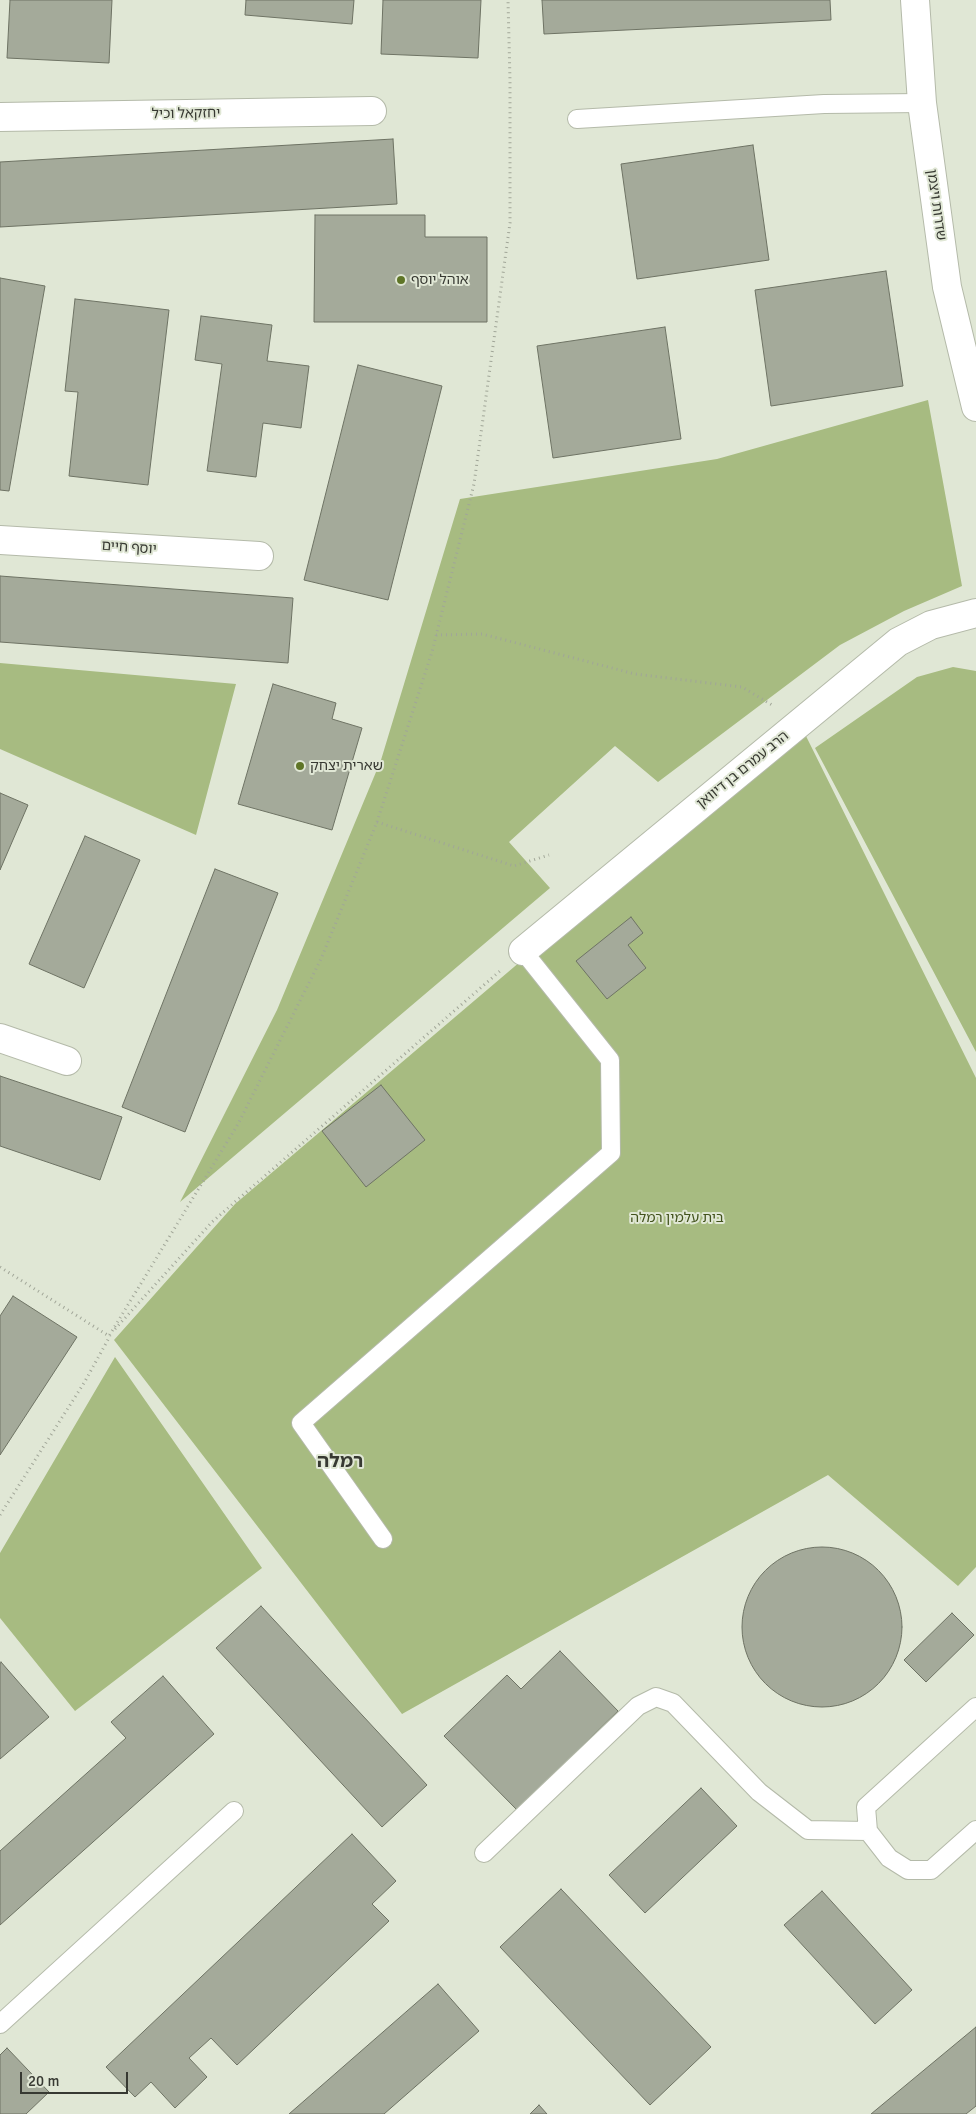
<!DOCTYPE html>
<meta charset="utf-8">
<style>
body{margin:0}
#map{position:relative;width:976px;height:2114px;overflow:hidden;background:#e0e7d5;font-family:Signika,sans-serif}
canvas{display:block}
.scale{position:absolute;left:20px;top:2072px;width:108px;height:22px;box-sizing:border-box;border:2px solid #373932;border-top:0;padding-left:6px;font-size:15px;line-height:18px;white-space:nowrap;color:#373932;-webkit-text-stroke:4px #e0e7d5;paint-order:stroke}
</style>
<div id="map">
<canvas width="976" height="2114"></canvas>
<div class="scale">20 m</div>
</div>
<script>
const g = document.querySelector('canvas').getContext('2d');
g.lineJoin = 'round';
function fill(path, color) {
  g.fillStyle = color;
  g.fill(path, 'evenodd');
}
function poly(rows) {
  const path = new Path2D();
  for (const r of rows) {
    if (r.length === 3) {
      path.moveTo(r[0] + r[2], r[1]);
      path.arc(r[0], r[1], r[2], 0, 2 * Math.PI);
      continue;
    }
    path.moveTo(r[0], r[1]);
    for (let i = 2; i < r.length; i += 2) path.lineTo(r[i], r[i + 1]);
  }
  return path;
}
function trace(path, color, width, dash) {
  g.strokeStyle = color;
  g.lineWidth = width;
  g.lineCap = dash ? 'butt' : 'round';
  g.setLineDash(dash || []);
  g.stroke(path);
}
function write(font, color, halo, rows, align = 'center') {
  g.font = font + ' Signika,"Noto Sans Hebrew",sans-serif';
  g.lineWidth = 4;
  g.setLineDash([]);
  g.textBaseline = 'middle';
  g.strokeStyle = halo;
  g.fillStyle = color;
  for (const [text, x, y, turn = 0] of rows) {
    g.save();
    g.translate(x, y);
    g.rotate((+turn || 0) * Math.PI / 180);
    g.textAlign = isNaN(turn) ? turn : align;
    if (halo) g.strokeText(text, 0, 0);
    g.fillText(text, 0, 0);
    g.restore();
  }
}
fill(poly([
 [928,400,962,586,904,611,840,645,658,782,615,746,509,842,550,888,180,1202,277,1010,381,760,460,499,717,459],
 [0,663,236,684,196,835,0,749],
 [953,667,976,671,976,1052,815,748,917,677],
 [800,724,976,1078,976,1567,958,1586,828,1475,402,1714,114,1340,235,1204],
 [115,1357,262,1568,75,1711,0,1618,0,1553]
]), '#a7bb81');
const building = poly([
 [10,0,112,0,109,63,7,58,10,0],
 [246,0,354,0,352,24,245,15,246,0],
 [383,0,481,0,478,58,381,54,383,0],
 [542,0,830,0,831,20,544,34,542,0],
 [393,139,397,204,0,227,0,162,393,139],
 [753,145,769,260,637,279,621,164,753,145],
 [315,215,425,215,425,237,487,237,487,322,314,322,315,215],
 [886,271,903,386,771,406,755,290,886,271],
 [0,278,45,286,9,491,0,490,0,278],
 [75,299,169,310,148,485,69,476,78,392,65,391,75,299],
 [201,316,272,325,267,361,309,366,301,428,263,423,256,477,207,471,222,364,195,360,201,316],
 [665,327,681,439,553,458,537,346,665,327],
 [358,365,442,386,388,600,304,580,358,365],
 [0,576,293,598,288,663,0,642,0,576],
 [273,684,336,703,332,719,362,728,332,830,238,804,273,684],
 [0,793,28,805,0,870,0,793],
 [85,836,140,860,84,988,29,964,85,836],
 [215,869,278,893,185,1132,122,1107,215,869],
 [631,917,643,933,628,945,646,968,607,999,576,961,631,917],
 [0,1076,122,1117,100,1180,0,1146,0,1076],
 [381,1085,425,1140,366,1187,322,1131,381,1085],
 [13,1296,77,1337,0,1455,0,1316,13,1296],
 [822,1627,80],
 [261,1606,427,1785,382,1827,216,1648,261,1606],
 [952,1613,974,1635,926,1682,904,1660,952,1613],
 [560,1651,618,1711,517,1810,444,1736,507,1675,521,1689,560,1651],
 [1,1662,49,1717,0,1759,0,1664,1,1662],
 [163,1676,214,1734,0,1925,0,1851,126,1738,111,1722,163,1676],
 [701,1788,737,1826,645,1913,609,1875,701,1788],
 [352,1834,396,1881,372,1904,389,1921,237,2065,211,2038,189,2058,207,2077,175,2108,151,2082,135,2097,106,2067,352,1834],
 [561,1889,711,2047,650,2105,500,1947,561,1889],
 [822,1891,912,1990,875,2024,784,1925,822,1891],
 [438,1984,479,2031,384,2114,289,2114,438,1984],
 [976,2027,976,2106,966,2114,871,2114,976,2027],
 [7,2048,49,2092,26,2114,0,2114,0,2055,7,2048],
 [539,2105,547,2114,530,2114,539,2105]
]);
fill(building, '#a4aa9a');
trace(building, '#6e7364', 1);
const service = poly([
 [577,119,824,104,922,103],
 [383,1539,301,1423,611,1153,610,1060,523,951],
 [976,1707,866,1807,868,1831,889,1858,908,1870,931,1870,976,1830],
 [484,1853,638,1706,656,1697,673,1703,759,1792,808,1830,868,1831],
 [0,2024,234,1811]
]);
const minor = poly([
 [0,117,372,111],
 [0,540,259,556],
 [523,951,898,642,931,625,976,613],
 [0,1038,67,1061]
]);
const secondary = poly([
 [915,0,922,103,947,287,976,407]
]);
trace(service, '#b4baa9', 20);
trace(minor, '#b4baa9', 30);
trace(secondary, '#b4baa9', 30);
trace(poly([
 [436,635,482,634,635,674,742,687,772,705],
 [377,822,514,866,549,855],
 [0,1267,109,1336,238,1124,321,959,377,822,432,652,474,484,510,223,510,80,508,0],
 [115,1329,212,1222,500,971],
 [0,1515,84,1383,110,1336]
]), '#a1a698', 3, [1, 4]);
trace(service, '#fff', 18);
trace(minor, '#fff', 28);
trace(secondary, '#fff', 28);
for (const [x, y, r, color] of [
 [401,280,5,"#5f7527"],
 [300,766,5,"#5f7527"]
]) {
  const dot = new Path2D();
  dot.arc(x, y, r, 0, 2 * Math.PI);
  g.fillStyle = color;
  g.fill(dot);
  trace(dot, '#e0e7d5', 2);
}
write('14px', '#373932', '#e0e7d5', [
 ["יחזקאל וכיל",186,114,-1],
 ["שדרות ויצמן",936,205,82],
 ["יוסף חיים",129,548,4],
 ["הרב עמרם בן דיוואן",743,770,-39]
]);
write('14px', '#373932', '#e0e7d5', [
 ["אוהל יוסף",411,280],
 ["שארית יצחק",310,766]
], 'left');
write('14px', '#42521c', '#e0e7d5', [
 ["בית עלמין רמלה",677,1218]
]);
write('bold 19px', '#373932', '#e0e7d5', [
 ["רמלה",340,1462]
]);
</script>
